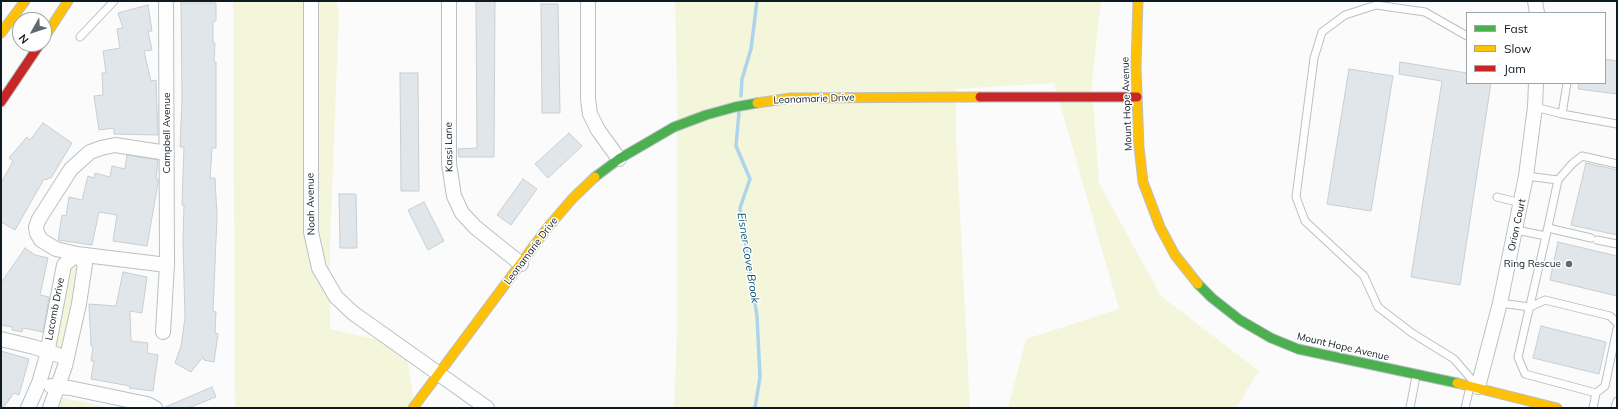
<!DOCTYPE html>
<style>
body{margin:0}
#map{position:relative;width:1618px;height:409px;overflow:hidden;background:#fbfbfb;font-family:Mulish,sans-serif}
canvas{display:block}
.frame{position:absolute;inset:0;border:2px solid #0f1b22;pointer-events:none}
.legend{position:absolute;left:1466px;top:12px;width:140px;height:72px;box-sizing:border-box;background:#fff;border:1px solid #9fa4a7;margin:0;padding:5px 7px;list-style:none;font-size:12px;color:#0f1b22}
.legend li{display:flex;align-items:center;gap:8px;height:20px}
.legend b{width:20px;border:1px solid #9fa4a7}
.north{position:absolute;left:12px;top:12px;width:40px;height:40px;box-sizing:border-box;background:#fff;border:1px solid #9fa4a7;border-radius:50%;rotate:231deg;font-size:11px;font-weight:700;line-height:16px;text-align:center;color:#0f1b22}
.north::after{content:'';display:block;margin:auto;width:14px;height:18px;background:#62696e;clip-path:polygon(50% 0,100% 100%,50% 72%,0 100%)}
</style>
<div id="map">
<canvas width="1618" height="409"></canvas>
<div class="frame"></div>
<ul class="legend">
<li><b style="height:5px;background:#4caf50"></b>Fast</li>
<li><b style="height:5px;background:#ffc107"></b>Slow</li>
<li><b style="height:5px;background:#c62828"></b>Jam</li>
</ul>
<div class="north">N</div>
</div>
<script>
const g = document.querySelector('canvas').getContext('2d');
g.lineJoin = 'round';
function fill(path, color) {
  g.fillStyle = color;
  g.fill(path, 'evenodd');
}
function poly(rows) {
  const path = new Path2D();
  for (const r of rows) {
    path.moveTo(r[0], r[1]);
    for (let i = 2; i < r.length; i += 2) path.lineTo(r[i], r[i + 1]);
  }
  return path;
}
function trace(path, color, width, dash) {
  g.strokeStyle = color;
  g.lineWidth = width;
  g.lineCap = dash ? 'butt' : 'round';
  g.setLineDash(dash || []);
  g.stroke(path);
}
function write(font, color, halo, rows, align = 'center') {
  g.font = font + ' Mulish,sans-serif';
  g.lineWidth = 3;
  g.setLineDash([]);
  g.textBaseline = 'middle';
  g.strokeStyle = halo;
  g.fillStyle = color;
  for (const [text, x, y, turn = 0] of rows) {
    g.save();
    g.translate(x, y);
    g.rotate((+turn || 0) * Math.PI / 180);
    g.textAlign = isNaN(turn) ? turn : align;
    if (halo) g.strokeText(text, 0, 0);
    g.fillText(text, 0, 0);
    g.restore();
  }
}
fill(poly([
 [233,1,336,1,339,14,330,244,330,329,405,346,415,408,235,408],
 [675,1,1101,1,1092,82,1099,183,1161,296,1259,371,1236,408,1008,408,1026,339,1119,309,1054,83,956,89,956,135,970,408,674,408,677,333,677,89],
 [77,262,81,265,62,348,57,349,54,347,66,270],
 [60,397,111,408,55,408]
]), '#f4f6dc');
trace(poly([
 [741,96,742,79,751,49,757,1],
 [739,112,736,146,750,179,740,208,757,316,760,377,755,408]
]), '#add4ea', 3.5);
const building = poly([
 [476,1,495,1,494,157,459,157,458,149,477,148,476,1],
 [181,3,216,3,216,21,213,21,213,43,215,43,214,62,216,62,216,148,212,148,210,178,215,178,217,216,213,311,216,312,215,333,218,334,214,362,204,360,203,357,191,372,175,363,181,346,185,318,183,242,184,205,182,205,184,147,180,147,182,100,181,3],
 [541,4,558,4,560,113,542,113,541,4],
 [148,5,152,31,148,31,152,50,144,51,151,81,156,80,158,135,114,134,114,128,99,130,94,96,103,95,102,73,106,73,103,51,120,48,117,29,123,28,118,13,148,5],
 [1605,59,1617,61,1617,94,1578,89,1579,83,1605,83,1605,59],
 [1400,62,1467,73,1467,83,1491,83,1460,285,1411,277,1442,81,1399,74,1400,62],
 [1349,69,1393,76,1371,211,1327,204,1349,69],
 [400,73,418,73,419,191,401,191,400,73],
 [43,123,72,143,51,178,48,178,47,180,44,179,15,230,1,222,1,183,13,161,9,158,27,137,30,140,43,123],
 [569,133,582,146,548,178,535,164,569,133],
 [127,155,158,160,156,179,158,179,158,183,147,246,113,241,117,215,99,212,92,245,58,240,62,215,66,216,69,197,82,200,88,176,94,178,95,173,110,177,112,166,125,169,127,155],
 [1586,163,1617,170,1617,235,1571,225,1586,163],
 [523,179,537,189,511,225,497,215,523,179],
 [339,194,356,194,357,248,340,248,339,194],
 [424,202,444,241,428,250,408,210,424,202],
 [1558,242,1617,256,1617,296,1550,280,1558,242],
 [25,248,35,255,48,258,40,295,49,297,43,332,23,328,22,332,12,330,12,327,1,325,1,283,25,248],
 [123,272,147,277,142,313,130,311,131,341,148,343,147,353,158,355,153,391,129,388,130,386,91,379,94,361,91,361,93,347,91,346,89,304,116,306,123,272],
 [1541,326,1606,342,1599,374,1533,358,1541,326],
 [1,351,29,359,19,395,14,393,3,408,1,408,1,351],
 [212,387,216,397,188,408,163,408,212,387]
]);
fill(building, '#e0e6ea');
trace(building, '#c8ced1', 1);
const lane = poly([
 [1467,36,1425,12,1376,5,1345,15,1322,32,1314,58,1296,197,1305,221,1364,276,1378,307,1412,333,1454,359,1473,381],
 [80,37,114,1],
 [1535,107,1562,114,1617,124],
 [1562,114,1567,83],
 [1526,176,1558,180,1546,236],
 [1558,180,1572,164,1582,156,1617,164],
 [1497,197,1521,203],
 [1548,228,1591,238],
 [1516,230,1546,236,1518,357,1525,374,1596,393,1593,408],
 [1597,240,1617,244],
 [1500,303,1530,307,1545,300,1610,316,1617,323],
 [1596,393,1605,386,1617,329],
 [1410,408,1416,376],
 [1465,408,1470,387],
 [1615,408,1617,401]
]);
const street = poly([
 [311,1,311,232,319,268,336,297,353,313,487,408],
 [449,1,449,164,454,196,462,213,475,227,521,264],
 [588,1,588,99,590,114,598,130,619,159],
 [1535,1,1537,13],
 [167,153,115,145,101,148,90,152,71,169,39,219,36,227,37,233,41,240,56,249,77,254,167,265],
 [163,332,167,265,166,1],
 [1,339,34,347,67,358],
 [51,386,70,388,147,404,155,408],
 [1478,387,1500,303,1526,176,1535,107,1536,83],
 [28,408,39,383,46,359,64,265,77,254],
 [50,408,65,366,79,304,85,264,77,254]
]);
const fast = poly([
 [595,177,619,159,674,127,706,115,735,107,757,103],
 [1198,284,1212,298,1240,320,1271,338,1298,349,1457,383]
]);
const slow = poly([
 [1138,1,1136,67,1139,147,1143,182,1160,227,1175,255,1198,284],
 [1,33,25,1],
 [44,38,68,1],
 [757,103,791,98,980,97],
 [1457,383,1557,408],
 [413,408,548,227,573,198,595,177]
]);
const jam = poly([
 [980,97,1137,97],
 [1,102,40,44]
]);
trace(lane, '#bac0c3', 9);
trace(street, '#bac0c3', 16);
trace(fast, '#bac0c3', 11);
trace(slow, '#bac0c3', 11);
trace(jam, '#bac0c3', 11);
trace(lane, '#fefefe', 7);
trace(street, '#fefefe', 14);
trace(fast, '#4caf50', 9);
trace(slow, '#ffc107', 9);
trace(jam, '#c62828', 9);
for (const [x, y, r, color] of [
 [1569,264,4,"#62696e"]
]) {
  const dot = new Path2D();
  dot.arc(x, y, r, 0, 2 * Math.PI);
  g.fillStyle = color;
  g.fill(dot);
  trace(dot, '#fff', 1.5);
}
write('10px', '#0f1b22', '#fff', [
 ["Leonamarie Drive",814,99,-2],
 ["Mount Hope Avenue",1127,104,-92],
 ["Campbell Avenue",167,133,-90],
 ["Kassi Lane",449,147,-91],
 ["Noah Avenue",311,204,-91],
 ["Orion Court",1517,225,-78],
 ["Leonamarie Drive",531,251,-53],
 ["Lacomb Drive",55,309,-79],
 ["Mount Hope Avenue",1343,347,13]
]);
write('10px', '#0f1b22', '#fff', [
 ["Ring Rescue",1561,264]
], 'right');
write('italic 11px', '#05516f', '#fff', [
 ["Eisner Cove Brook",748,258,81]
]);
</script>
